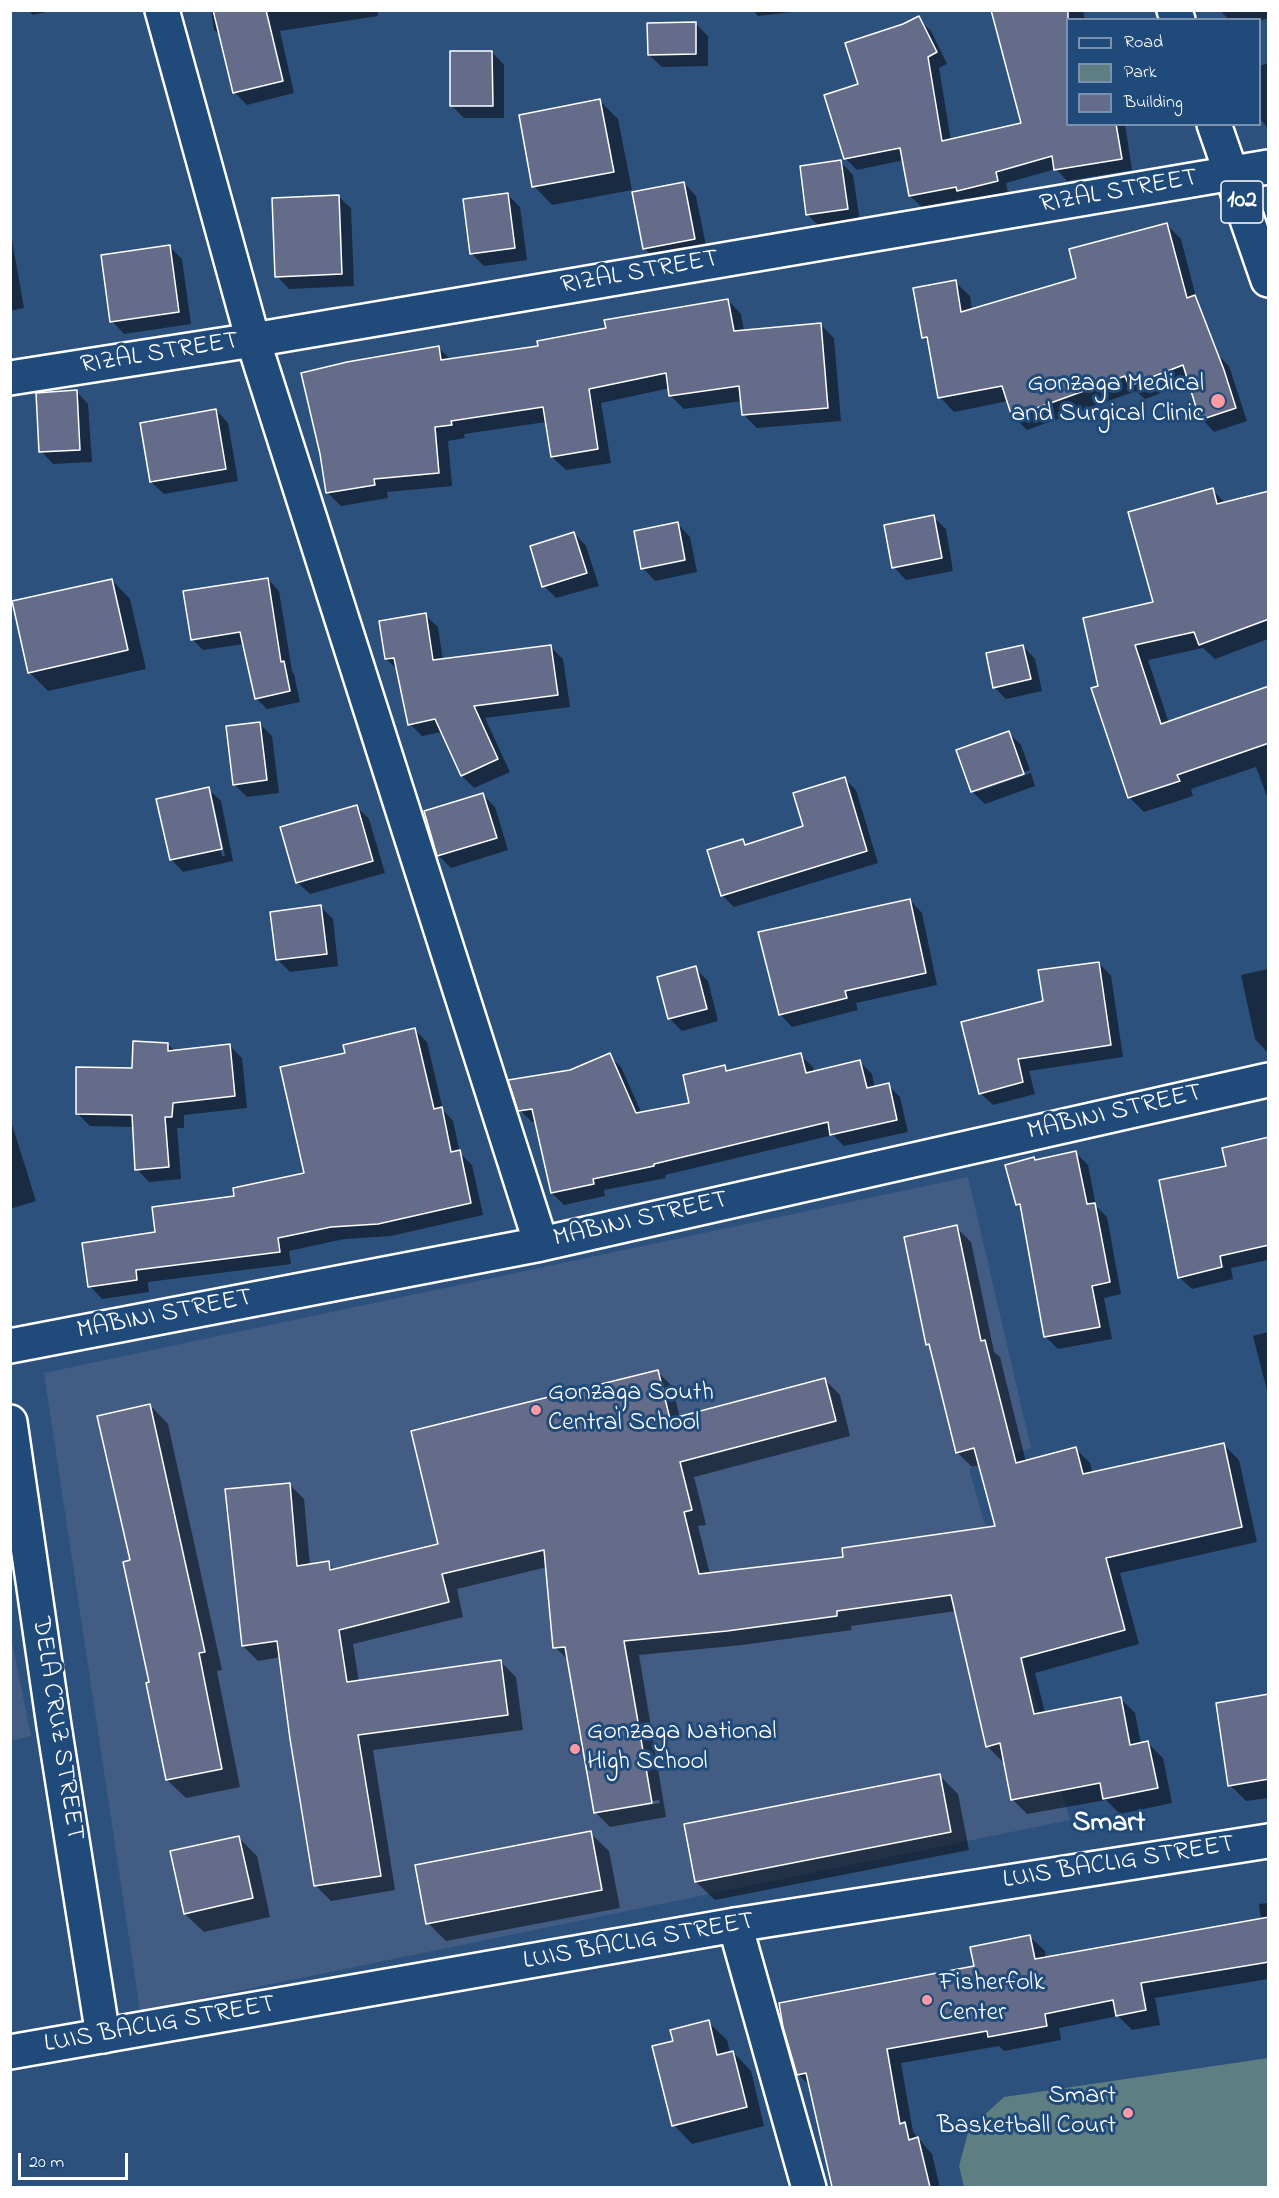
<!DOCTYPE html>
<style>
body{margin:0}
#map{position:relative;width:1279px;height:2198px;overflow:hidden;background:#2d517d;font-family:"Indie Flower",sans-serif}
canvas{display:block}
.frame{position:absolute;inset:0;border:12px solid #fff;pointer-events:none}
.legend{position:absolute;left:1066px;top:18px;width:195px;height:108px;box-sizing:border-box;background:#1f4a7a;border:2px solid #7992af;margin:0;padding:8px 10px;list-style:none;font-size:18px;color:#fff}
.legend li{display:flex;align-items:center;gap:12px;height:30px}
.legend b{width:30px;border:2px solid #7992af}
.scale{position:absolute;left:18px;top:2153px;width:110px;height:27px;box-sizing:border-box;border:3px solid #fff;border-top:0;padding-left:8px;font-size:18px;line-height:21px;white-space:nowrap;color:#fff;-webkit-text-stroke:4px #1f4a7a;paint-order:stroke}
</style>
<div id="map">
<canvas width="1279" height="2198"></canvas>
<div class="frame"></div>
<ul class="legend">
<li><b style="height:8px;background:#1f4a7a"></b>Road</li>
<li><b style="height:16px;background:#5e7e82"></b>Park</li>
<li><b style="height:16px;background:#656c89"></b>Building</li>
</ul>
<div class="scale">20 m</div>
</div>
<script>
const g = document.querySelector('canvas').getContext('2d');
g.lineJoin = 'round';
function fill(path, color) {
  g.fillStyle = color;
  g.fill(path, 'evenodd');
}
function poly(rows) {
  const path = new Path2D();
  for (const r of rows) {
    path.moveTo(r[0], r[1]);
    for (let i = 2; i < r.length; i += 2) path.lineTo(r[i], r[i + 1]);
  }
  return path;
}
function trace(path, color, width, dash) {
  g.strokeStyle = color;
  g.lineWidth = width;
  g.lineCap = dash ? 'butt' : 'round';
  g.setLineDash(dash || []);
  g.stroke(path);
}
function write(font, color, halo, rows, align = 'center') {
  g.font = font + ' "Indie Flower",sans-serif';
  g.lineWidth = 6;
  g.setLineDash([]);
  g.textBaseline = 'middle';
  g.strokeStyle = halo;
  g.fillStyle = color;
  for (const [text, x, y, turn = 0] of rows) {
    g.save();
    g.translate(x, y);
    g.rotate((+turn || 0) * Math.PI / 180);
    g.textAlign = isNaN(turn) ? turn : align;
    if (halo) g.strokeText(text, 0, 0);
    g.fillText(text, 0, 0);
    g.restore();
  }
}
fill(poly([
 [968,1177,1031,1448,969,1469,1070,1820,140,2011,44,1373],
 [10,1632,31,1736,11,1741,10,1741]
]), '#425c84');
fill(poly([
 [1268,2058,1268,2187,964,2187,959,2166,969,2129,1004,2097]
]), '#5e7e82');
fill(poly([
 [28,10,54,10,33,15],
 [211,10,378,10,378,16,280,31,294,93,247,105,234,92,221,36,214,30],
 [753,10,810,10,758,16],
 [992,10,1083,10,1085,20,1068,20,1068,124,1125,124,1132,170,1067,181,1056,169,1006,183,1008,193,970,202,967,198,922,207,910,196,904,160,857,170,845,158,860,85,919,20,931,31,947,64,939,68,951,141,1023,124],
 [1220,10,1268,10,1268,18,1260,21,1229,20],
 [695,23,708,36,708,66,662,67,649,55],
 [492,52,504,65,504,118,464,118,452,106],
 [1268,63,1268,128,1260,119,1260,66],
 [600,101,618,119,632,190,552,205,534,186],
 [841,162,853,175,860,222,820,227,808,215],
 [684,183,696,196,707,251,657,261,645,249],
 [508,195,520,207,527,260,484,266,471,253],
 [338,196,351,208,354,286,289,289,277,276],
 [1167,225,1181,239,1204,328,1216,353,1229,366,1247,421,1214,432,1202,419,1190,382,1145,399,1136,391,1027,430,1013,416,1008,401,954,412,940,397,930,344,923,337,955,282,970,296,972,310,1078,279],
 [10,229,24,308,10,311],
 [170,247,182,259,191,324,124,334,112,321],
 [728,300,741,314,744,331,820,324,834,338,841,421,757,428,743,414,742,401,684,409,670,395,670,388,601,403,611,463,566,470,552,457,546,422,464,434,465,438,448,441,452,486,387,492,388,498,341,506,328,493,439,348,451,360,540,348,607,329],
 [76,391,88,404,92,462,53,464,41,451],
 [216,410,228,423,238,481,164,494,151,482],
 [1212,489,1226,504,1268,492,1268,639,1215,659,1203,648,1148,660,1169,723,1268,688,1268,799,1256,767,1191,789,1193,796,1144,812,1130,798,1093,689,1099,687,1155,604],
 [933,517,946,529,953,571,906,580,894,567],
 [678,524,690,537,697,572,655,581,643,568],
 [574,533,586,546,599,586,556,598,544,586],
 [268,579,279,591,292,671,294,674,300,702,267,709,256,698,244,644,203,650,192,639],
 [112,580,130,599,146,669,48,691,29,672],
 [425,615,438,627,443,661,550,646,563,659,570,707,485,718,510,772,474,788,462,776,442,732,422,736,410,724,398,670,386,659],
 [1023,646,1035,659,1042,691,1006,699,994,687],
 [259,723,272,736,279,793,247,797,234,784],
 [1009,733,1021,745,1030,770,977,788,977,792,1031,773,1035,786,985,804,972,791],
 [845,779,856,790,878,863,734,907,722,895,742,841,748,846,805,827],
 [208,789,221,801,233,861,183,872,171,859],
 [210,801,213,801,225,856,222,856],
 [483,795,495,807,508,850,451,868,439,856,425,812],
 [357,807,369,819,385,873,310,894,297,882],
 [910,900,922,913,937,985,856,1003,858,1010,792,1027,780,1014],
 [321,907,333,919,338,966,290,972,278,960],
 [1099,963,1111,976,1123,1057,1029,1071,1035,1094,993,1105,980,1093,1044,1002],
 [695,968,708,981,718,1021,682,1031,670,1019,659,978],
 [1268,969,1268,1053,1255,1039,1241,975],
 [415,1030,427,1042,443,1110,453,1121,460,1153,472,1165,483,1215,391,1236,344,1239,289,1251,291,1264,148,1282,149,1292,102,1299,90,1286,157,1233,236,1197,306,1174,346,1054],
 [168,1044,175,1051,230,1046,242,1058,247,1108,184,1115,184,1128,177,1128,181,1179,149,1182,137,1169,134,1127,90,1126,77,1113],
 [609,1055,621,1067,642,1114,691,1104,724,1067,729,1072,800,1055,813,1067,814,1072,860,1062,872,1074,875,1088,888,1085,900,1097,908,1132,844,1146,833,1135,665,1175,666,1178,604,1190,605,1196,564,1205,552,1193,537,1122,532,1122,520,1110,571,1071],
 [10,1118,36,1201,10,1209],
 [1268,1139,1268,1260,1231,1268,1233,1279,1192,1289,1179,1277,1228,1168],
 [1075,1152,1088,1165,1096,1206,1107,1217,1121,1294,1104,1298,1112,1339,1058,1349,1046,1337,1022,1209,1017,1204,1034,1158,1037,1161],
 [956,1227,971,1242,994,1352,1000,1357,1026,1462,1075,1448,1090,1463,1093,1474,1224,1445,1239,1460,1257,1542,1120,1573,1139,1644,1035,1673,1045,1713,1120,1698,1135,1713,1141,1744,1148,1743,1163,1758,1172,1803,1120,1814,1106,1800,1027,1814,1012,1799,1005,1760,1002,1761,987,1746,956,1611,851,1626,852,1630,742,1645,639,1655,666,1817,610,1827,595,1812,570,1662,555,1647,547,1567,457,1589,463,1617,353,1644,359,1682,501,1662,516,1677,523,1730,373,1750,395,1890,331,1901,316,1886,281,1657,258,1661,243,1646,289,1484,304,1499,310,1566,328,1563,336,1571,440,1545,657,1371,672,1386,680,1418,825,1380,840,1395,850,1436,694,1477,706,1525,698,1526,710,1574,845,1558,997,1528,980,1465,972,1467,957,1452,931,1348,927,1344],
 [659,1800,660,1803,605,1812,605,1809],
 [1268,1332,1268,1394,1253,1336],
 [150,1405,168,1424,222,1670,217,1671,240,1787,186,1798,167,1780,131,1562],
 [1268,1696,1268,1798,1246,1801,1230,1785],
 [939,1775,958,1794,969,1850,715,1900,696,1882],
 [590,1833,609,1851,620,1908,446,1941,428,1923],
 [238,1837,257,1856,270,1917,204,1932,185,1914],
 [1268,1903,1268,1984,1268,1979,1155,1998,1160,2025,1132,2030,1118,2016,1059,2028,1061,2040,1004,2051,999,2046,901,2063,913,2132,932,2154,940,2188,834,2188,811,2087,798,2074,1030,1937,1045,1951,1046,1959,1261,1920,1259,1904],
 [708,2022,727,2040,730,2053,733,2052,751,2071,764,2126,692,2144,674,2125,675,2042]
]), '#0007');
const building = poly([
 [213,10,266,10,283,81,233,93,213,10],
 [991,10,1068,10,1068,124,1116,124,1122,159,1054,170,1052,156,996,172,998,181,957,191,956,187,909,196,900,148,844,159,824,95,858,84,845,43,903,24,919,16,937,52,928,57,942,141,1021,123,991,10],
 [696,22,696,54,648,55,647,23,696,22],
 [450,51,492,51,493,106,450,106,450,51],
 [600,99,614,172,532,187,519,115,600,99],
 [841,160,848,209,806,215,800,166,841,160],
 [684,182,695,239,643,249,632,192,684,182],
 [508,193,515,248,470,254,463,199,508,193],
 [339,195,342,274,275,277,272,198,339,195],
 [1167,223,1187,298,1195,295,1224,370,1236,408,1200,420,1183,365,1129,386,1125,376,1012,417,1002,386,938,398,927,337,922,338,913,288,956,280,961,312,1076,278,1069,249,1167,223],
 [170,245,179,312,110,322,101,255,170,245],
 [728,299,734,331,821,323,828,408,742,415,739,386,669,396,666,373,589,389,598,449,551,457,543,407,451,421,452,425,435,427,439,473,374,479,375,485,326,493,320,454,301,373,347,362,439,346,441,360,538,346,537,341,606,328,604,320,728,299],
 [77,390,80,450,39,452,36,393,77,390],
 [216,409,226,469,150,482,140,423,216,409],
 [1213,488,1217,504,1269,491,1269,619,1199,645,1194,632,1135,645,1161,724,1269,686,1269,743,1177,775,1180,781,1128,798,1091,688,1098,686,1083,618,1153,602,1128,512,1213,488],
 [934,515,942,558,892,568,884,525,934,515],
 [678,522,685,560,641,569,634,531,678,522],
 [574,532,587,573,542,587,530,546,574,532],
 [268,578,281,662,284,661,290,691,255,699,240,632,191,640,183,591,268,578],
 [112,579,128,650,28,673,12,601,112,579],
 [426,613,433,660,551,645,558,695,474,706,498,759,461,776,435,719,408,725,394,658,385,659,379,621,426,613],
 [1023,645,1031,679,993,688,986,653,1023,645],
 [260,722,267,780,233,785,226,726,260,722],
 [1009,731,1024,774,971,792,956,750,1009,731],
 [845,777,867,851,721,896,707,850,743,839,745,845,803,826,793,793,845,777],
 [209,787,222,849,170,860,156,799,209,787],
 [483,793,497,838,437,856,424,811,483,793],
 [357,805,373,861,296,883,280,827,357,805],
 [910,899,926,973,845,991,847,998,779,1015,758,932,910,899],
 [321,905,327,954,276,960,270,912,321,905],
 [1099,962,1111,1045,1018,1059,1023,1082,979,1094,961,1022,1043,1001,1038,970,1099,962],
 [696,966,707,1009,668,1019,657,977,696,966],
 [415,1028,434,1109,442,1107,451,1152,460,1150,471,1203,378,1224,331,1227,278,1238,280,1252,136,1270,137,1280,88,1287,82,1243,155,1232,152,1207,234,1196,233,1188,304,1173,280,1067,345,1053,343,1045,415,1028],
 [133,1041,168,1043,168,1051,230,1044,235,1096,173,1103,172,1117,165,1117,169,1167,135,1170,132,1115,76,1114,76,1067,132,1068,133,1041],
 [610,1053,636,1113,689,1103,683,1075,725,1065,726,1071,801,1053,806,1073,860,1060,867,1088,889,1083,897,1120,830,1135,828,1122,654,1164,654,1166,593,1179,594,1184,551,1193,532,1109,518,1111,508,1080,570,1070,610,1053],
 [1269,1137,1269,1245,1220,1256,1222,1267,1178,1278,1159,1180,1226,1166,1222,1148,1269,1137],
 [1076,1151,1087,1204,1095,1203,1110,1282,1092,1286,1100,1327,1044,1337,1020,1204,1016,1205,1005,1165,1034,1157,1035,1160,1076,1151],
 [957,1225,981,1341,985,1340,1016,1463,1076,1447,1083,1474,1224,1443,1242,1527,1106,1558,1125,1630,1021,1658,1034,1714,1121,1697,1130,1745,1148,1741,1158,1788,1103,1799,1100,1783,1011,1800,1000,1743,986,1747,951,1595,837,1611,837,1616,727,1631,624,1641,652,1803,594,1813,565,1647,553,1648,544,1550,442,1574,449,1602,339,1630,347,1682,501,1660,508,1715,358,1735,381,1876,314,1886,290,1739,277,1641,242,1646,225,1489,290,1483,297,1566,329,1561,330,1570,438,1544,411,1431,658,1370,670,1419,825,1378,836,1421,680,1462,692,1510,684,1512,699,1574,843,1557,842,1548,995,1526,974,1448,956,1453,929,1344,926,1345,904,1237,957,1225],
 [150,1404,205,1652,199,1653,222,1769,166,1780,146,1683,149,1682,123,1562,130,1560,97,1416,150,1404],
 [1269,1694,1269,1779,1228,1786,1216,1703,1269,1694],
 [940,1774,951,1832,695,1882,684,1824,940,1774],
 [591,1831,602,1890,426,1924,415,1865,591,1831],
 [239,1836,253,1898,184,1914,170,1851,239,1836],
 [1269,1917,1269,1962,1141,1983,1146,2010,1116,2016,1113,2000,1045,2014,1047,2026,988,2037,987,2031,887,2049,900,2124,905,2122,909,2140,918,2137,930,2187,832,2187,806,2073,797,2075,783,2027,779,2003,974,1966,970,1947,1030,1935,1035,1959,1269,1917],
 [709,2020,717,2055,733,2051,747,2107,672,2126,652,2046,673,2041,670,2030,709,2020]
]);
fill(building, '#656c89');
trace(building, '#fff', 1.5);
const street = poly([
 [162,10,253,340,541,1244],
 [10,1346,541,1244,1268,1080],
 [10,1422,54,1726,103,2036],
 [735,1925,809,2188]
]);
const secondary = poly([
 [10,378,253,340,1268,167],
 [10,2052,735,1925,1268,1841]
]);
const primary = poly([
 [1174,10,1178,20],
 [1214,124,1268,280]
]);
trace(street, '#fff', 38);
trace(secondary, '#fff', 38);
trace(primary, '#fff', 38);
trace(street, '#1f4a7a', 33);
trace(secondary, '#1f4a7a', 33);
trace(primary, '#1f4a7a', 33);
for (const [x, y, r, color] of [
 [1218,401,8,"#ff9aa2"],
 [536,1410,6,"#ff9aa2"],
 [575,1749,6,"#ff9aa2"],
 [927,2000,6,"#ff9aa2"],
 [1128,2113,6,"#ff9aa2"]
]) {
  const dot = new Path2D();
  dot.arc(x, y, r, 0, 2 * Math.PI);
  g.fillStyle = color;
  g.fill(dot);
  trace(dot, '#1f4a7a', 2);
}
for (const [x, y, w] of [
 [1242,202,42]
]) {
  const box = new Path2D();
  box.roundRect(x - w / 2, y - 21, w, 42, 4.5);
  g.fillStyle = '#1f4a7a';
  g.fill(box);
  trace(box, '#fff', 1.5);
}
write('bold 24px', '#fff', null, [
 ["102",1242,202]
]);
write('26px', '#fff', '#1f4a7a', [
 ["RIZAL STREET",1119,193,-10],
 ["RIZAL STREET",640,274,-10],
 ["RIZAL STREET",160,355,-9],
 ["MABINI STREET",1115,1114,-13],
 ["MABINI STREET",641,1221,-13],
 ["MABINI STREET",165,1316,-11],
 ["DELA CRUZ STREET",56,1729,81],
 ["LUIS BACLIG STREET",1119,1864,-9],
 ["LUIS BACLIG STREET",639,1943,-10],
 ["LUIS BACLIG STREET",160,2026,-10]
]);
write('26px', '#fff', '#1f4a7a', [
 ["Gonzaga Medical",1204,386,"right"],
 ["and Surgical Clinic",1204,416,"right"],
 ["Gonzaga South",548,1395],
 ["Central School",548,1425],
 ["Gonzaga National",587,1734],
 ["High School",587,1764],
 ["Fisherfolk",939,1985],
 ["Center",939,2015],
 ["Smart",1116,2098,"right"],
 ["Basketball Court",1116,2128,"right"]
], 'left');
write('bold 28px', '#fff', '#1f4a7a', [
 ["Smart",1109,1825]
]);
</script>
